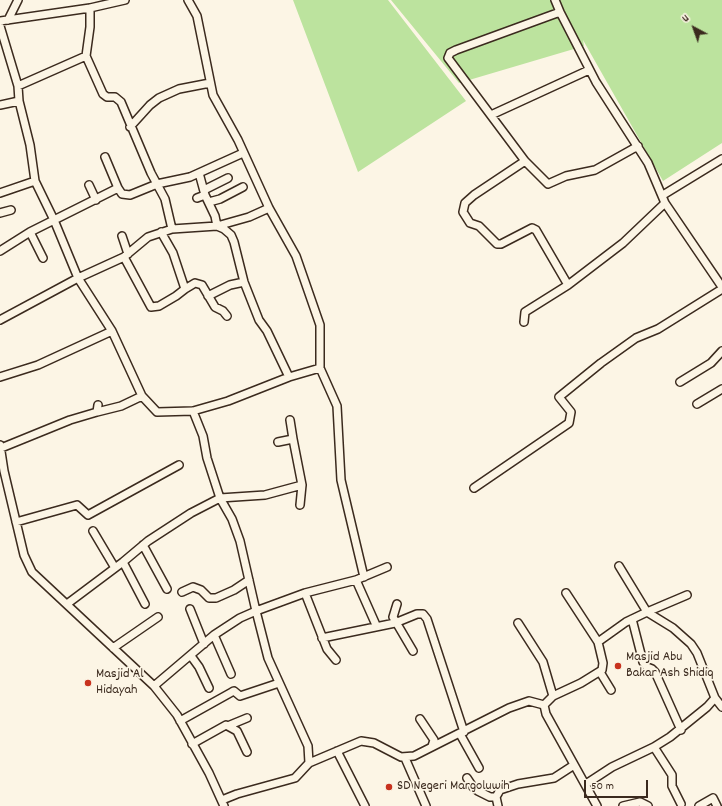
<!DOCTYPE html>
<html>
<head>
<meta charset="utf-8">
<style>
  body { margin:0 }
  #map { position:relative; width:722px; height:806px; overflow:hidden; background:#fcf5e5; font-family:Dekko,sans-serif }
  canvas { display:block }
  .north { position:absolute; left:674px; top:8px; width:40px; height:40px; -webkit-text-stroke:3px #fcf5e5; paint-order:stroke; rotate:319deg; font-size:11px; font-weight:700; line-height:16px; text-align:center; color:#3b2a1e }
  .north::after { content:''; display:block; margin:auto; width:14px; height:18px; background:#3b2a1e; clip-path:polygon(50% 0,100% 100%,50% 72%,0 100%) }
  .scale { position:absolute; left:584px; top:780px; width:64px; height:18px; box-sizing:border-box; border:2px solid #3b2a1e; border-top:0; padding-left:5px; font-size:12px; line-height:14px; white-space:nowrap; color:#3b2a1e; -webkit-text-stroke:3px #fcf5e5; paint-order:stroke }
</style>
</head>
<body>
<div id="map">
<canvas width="722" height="806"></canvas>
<div class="north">U</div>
<div class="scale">50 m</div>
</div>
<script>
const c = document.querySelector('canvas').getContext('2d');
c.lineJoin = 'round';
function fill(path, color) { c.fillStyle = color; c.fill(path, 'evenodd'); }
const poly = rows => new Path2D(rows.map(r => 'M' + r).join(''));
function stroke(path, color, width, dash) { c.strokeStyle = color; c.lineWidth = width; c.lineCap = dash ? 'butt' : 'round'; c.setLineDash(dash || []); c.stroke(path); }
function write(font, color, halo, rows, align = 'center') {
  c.font = font + ' Dekko,sans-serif'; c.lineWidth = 3.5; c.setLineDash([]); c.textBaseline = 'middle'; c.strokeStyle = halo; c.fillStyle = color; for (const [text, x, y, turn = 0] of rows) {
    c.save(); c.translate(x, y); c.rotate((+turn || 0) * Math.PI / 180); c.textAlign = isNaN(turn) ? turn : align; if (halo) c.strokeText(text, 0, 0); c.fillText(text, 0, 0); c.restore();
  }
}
const green = poly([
  [293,0,388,0,466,101,358,172],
  [391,0,722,0,722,143,663,181,583,40,584,46,459,83]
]);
const street = poly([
  [188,0,197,16,213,95,238,140,269,208,296,256,320,325,320,368],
  [555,0,560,12,596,82,648,163,665,203,722,287],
  [560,12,456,50,450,53,448,58,525,161,548,184,566,176,595,170,638,146],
  [8,20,18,0],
  [0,21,90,8],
  [0,26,18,86,19,101,30,145,35,181,54,220,78,278,0,320],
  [86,56,103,94,107,97,115,97,121,102,151,173,165,199,172,229],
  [18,86,86,56,90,27,90,8,125,0],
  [0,105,19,101],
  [491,115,589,70],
  [130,127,150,105,159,98,179,89,210,83],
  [105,157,118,188,122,194,130,195,157,184,190,177,243,153],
  [525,161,474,195,465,203,463,212,470,223,479,226,497,244,501,244,532,228,536,230,568,285,623,243,665,203],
  [199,173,205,195,215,216,217,226,224,229,231,235,234,242,244,282,259,320,267,331,289,377],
  [89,185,96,200],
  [204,190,228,178],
  [0,193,35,181],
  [663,195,722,159],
  [197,198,205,195],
  [209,202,220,199,243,187],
  [269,208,249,217,217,226,172,229,148,237,124,257,78,278,112,331,142,396,157,412,193,411,228,401,289,377,320,368,337,406,341,480,364,577],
  [0,213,11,210],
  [30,232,43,258],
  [122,236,128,254],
  [0,251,30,232,118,188],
  [124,257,151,307,159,306,176,296,185,289,173,253,161,232],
  [185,289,195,283,202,285,215,307,223,311,227,316],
  [208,296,230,285,244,282],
  [524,322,525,312,568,285],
  [0,377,38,365,112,331],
  [680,382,711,363,722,351],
  [697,404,722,389],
  [98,405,97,412,121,406,142,396],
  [290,420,293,439],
  [278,442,293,439,302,485,265,495,220,498,232,519,240,541,256,611,305,593,356,580,387,567],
  [0,445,4,471,24,555,32,572,154,686,177,715,209,773,224,806],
  [1,448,70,420,97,412],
  [474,488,569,423,571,412,559,397,601,363,636,338,658,329,722,289],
  [300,505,302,485],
  [16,522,77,505,88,515,179,465],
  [93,531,115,568],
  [143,545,167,589],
  [123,562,145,604],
  [356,580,376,625],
  [182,592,193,587,201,590,209,598,216,598,234,590,249,580],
  [305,593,327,649,336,660],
  [67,604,123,562,148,541,191,513,220,498,207,458,203,436,193,411],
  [397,604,393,617,413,651],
  [190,609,204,644],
  [647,612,673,628,691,644,697,653,715,698,722,707],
  [647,612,687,595],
  [632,619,643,662,647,667,652,669,655,672,681,730],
  [518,623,543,662,553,696],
  [214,635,231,674],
  [322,638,395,623,417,614,423,614,427,619,464,732],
  [598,642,626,622,647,612,619,566],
  [113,648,158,617],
  [191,656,199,667,209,688],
  [600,672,611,690],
  [154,686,214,635,240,618,256,611,268,658,308,746,309,763,295,778,237,794,222,800],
  [544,705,553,696,581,683,602,670,603,663,598,642,566,593],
  [420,719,434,740,432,746],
  [180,721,232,692,234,691,240,696,279,683],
  [230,725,247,718],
  [460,734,479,768],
  [192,744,226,725,237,731,247,752],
  [654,747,672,775,672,786,681,804],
  [337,751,365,806],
  [405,758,426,806],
  [309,763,361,741,374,743,401,757,414,756,509,708,529,701,544,705,546,714,597,806],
  [467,778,473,787,478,791,490,797,496,797],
  [586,784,612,767,654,747,670,737,707,707,715,698],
  [498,806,496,797,500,790,518,784,554,778,574,765],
  [623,806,640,802,648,806],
  [699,806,713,798,717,806]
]);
const markers = [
  [618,666,4,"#c8321e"],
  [88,683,4,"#c8321e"],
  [389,787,4,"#c8321e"]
];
const poiNames = [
  ["Masjid Abu",626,658],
  ["Bakar Ash Shidiq",626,674],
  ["Masjid Al",96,675],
  ["Hidayah",96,691],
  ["SD Negeri Margoluwih",397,787]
];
fill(green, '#bce39e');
stroke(street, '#3b2a1e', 10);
stroke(street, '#fcf5e5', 7);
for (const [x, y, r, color] of markers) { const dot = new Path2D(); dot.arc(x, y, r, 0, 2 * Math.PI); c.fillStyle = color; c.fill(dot); stroke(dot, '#fcf5e5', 1.5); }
write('14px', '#3b2a1e', '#fcf5e5', poiNames, 'left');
</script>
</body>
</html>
